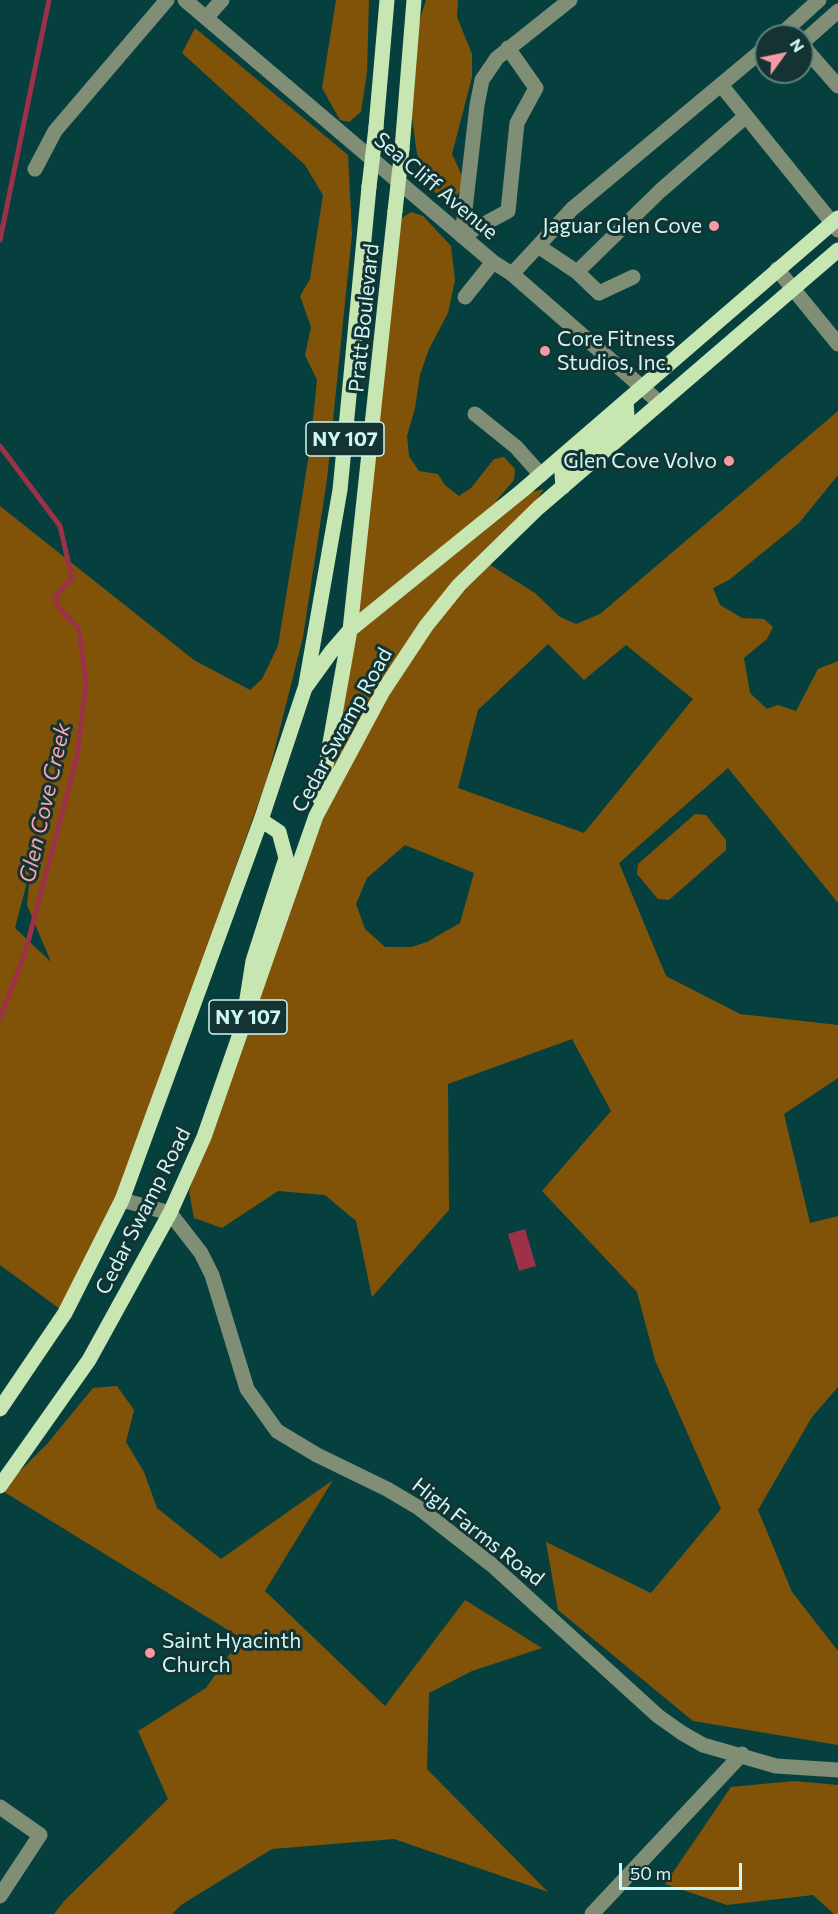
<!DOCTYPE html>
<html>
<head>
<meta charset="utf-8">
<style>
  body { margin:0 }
  #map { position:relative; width:838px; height:1914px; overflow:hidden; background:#06403e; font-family:Commissioner,sans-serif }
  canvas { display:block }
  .north { position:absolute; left:754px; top:24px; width:60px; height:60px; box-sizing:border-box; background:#143332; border:2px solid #5e8280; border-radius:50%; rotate:57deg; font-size:16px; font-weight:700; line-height:24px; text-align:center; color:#ccf8f6 }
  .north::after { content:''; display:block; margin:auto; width:21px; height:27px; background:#f49aa5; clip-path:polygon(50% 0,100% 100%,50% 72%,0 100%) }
  .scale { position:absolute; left:619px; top:1863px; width:123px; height:27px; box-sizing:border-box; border:3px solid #ccf8f6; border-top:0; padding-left:8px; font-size:18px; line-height:21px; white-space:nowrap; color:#ccf8f6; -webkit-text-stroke:4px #143332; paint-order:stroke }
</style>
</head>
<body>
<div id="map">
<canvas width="838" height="1914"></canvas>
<div class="north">N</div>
<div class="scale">50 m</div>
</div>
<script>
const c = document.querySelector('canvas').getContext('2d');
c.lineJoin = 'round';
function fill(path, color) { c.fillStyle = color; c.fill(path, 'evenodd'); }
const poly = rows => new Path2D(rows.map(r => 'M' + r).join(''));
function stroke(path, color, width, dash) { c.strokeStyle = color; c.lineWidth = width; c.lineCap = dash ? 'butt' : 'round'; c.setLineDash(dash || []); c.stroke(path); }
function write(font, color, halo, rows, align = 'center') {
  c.font = font + ' Commissioner,sans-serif'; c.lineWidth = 6; c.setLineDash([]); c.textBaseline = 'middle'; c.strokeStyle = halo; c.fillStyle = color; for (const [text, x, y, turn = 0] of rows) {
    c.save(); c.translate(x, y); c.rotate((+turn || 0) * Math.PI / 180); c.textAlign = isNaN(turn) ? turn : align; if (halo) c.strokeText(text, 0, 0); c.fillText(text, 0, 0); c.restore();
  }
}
const green = poly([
  [336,0,369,0,367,72,361,112,349,122,340,120,322,88],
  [426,0,458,0,457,17,472,54,472,77,452,154,463,178,462,187,458,194,447,198,438,195,429,186,423,172,417,154,411,110,417,29],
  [195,28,348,155,352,234,327,479,303,637,268,776,106,1230,64,1312,0,1265,0,506,194,660,250,690,262,679,278,646,310,448,317,380,305,355,311,327,300,296,310,279,323,195,305,165,182,53],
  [31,867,27,905,51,962,15,928],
  [411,212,423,216,451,246,455,280,448,313,429,349,420,375,415,408,407,436,409,456,419,471,438,474,445,485,459,496,471,488,494,459,504,457,515,469,514,480,496,501,544,489,517,527,484,561,535,593,560,617,576,624,600,614,838,411,838,475,799,523,729,580,713,588,720,605,742,618,764,619,773,627,767,639,744,658,750,693,767,709,778,705,796,711,818,669,838,661,838,903,728,768,619,863,666,976,740,1014,838,1025,838,1078,784,1114,810,1223,838,1216,838,1387,812,1417,758,1510,792,1592,838,1651,838,1745,693,1721,558,1610,546,1542,651,1593,721,1509,655,1360,637,1292,542,1191,611,1111,572,1039,448,1084,449,1210,372,1297,356,1221,325,1195,278,1191,222,1228,194,1218,189,1191,317,818,398,233,402,218],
  [548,644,584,680,626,645,693,699,584,833,458,788,478,710],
  [405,845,474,873,460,923,427,942,411,947,385,947,365,929,356,904,367,878],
  [695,814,706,815,726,840,726,850,669,900,658,899,637,874,638,864],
  [117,1386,134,1410,126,1442,144,1472,157,1508,221,1559,333,1480,265,1591,385,1706,465,1600,542,1648,472,1671,429,1693,427,1769,548,1892,394,1839,272,1849,181,1905,172,1914,54,1914,64,1901,168,1799,138,1731,206,1688,241,1638,1,1490,47,1444,93,1388],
  [794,1781,838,1785,838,1914,834,1914,813,1895,727,1905,665,1884,731,1787]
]);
const water = poly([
  [525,1229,536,1266,519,1271,508,1234]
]);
const stream = poly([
  [0,240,49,0],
  [0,446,60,526,72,578,55,597,59,608,79,629,86,683,77,757,25,953,0,1018]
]);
const minor = poly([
  [185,0,493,262,512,274,660,403],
  [206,18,222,0],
  [787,29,819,0],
  [802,43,838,11],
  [802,45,838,86],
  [721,85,838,230],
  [35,169,55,131,167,0],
  [462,236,477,105,482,80,497,58,570,0],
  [462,236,508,211,517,123,536,88,508,48],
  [538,246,572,209,766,47],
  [777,269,838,344],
  [577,272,599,293,633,277],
  [512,274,538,246,577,272,660,191,746,116],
  [465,297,493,262],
  [475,414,516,447,541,475],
  [122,1200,170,1213,201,1253,212,1275,247,1389,277,1431,317,1455,387,1489,419,1508,492,1565,658,1716,682,1733,703,1745,776,1766,838,1770],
  [0,1807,40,1835,0,1896],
  [592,1914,742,1754]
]);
const major = poly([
  [376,127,387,0],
  [402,149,414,0],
  [563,487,562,474,567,467,627,416,626,402],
  [306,684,340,490,369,187],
  [320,799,350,630,395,211],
  [246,1005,253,961,286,858,279,832,261,820],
  [0,1409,65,1313,122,1200,261,820,305,688,331,652,350,630,523,490,838,218],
  [0,1486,89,1360,170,1213,204,1137,316,816,383,691,426,626,459,585,538,508,838,250]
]);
const majorBridge = poly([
  [369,187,376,127],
  [395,211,402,149]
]);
const markers = [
  [714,226,6,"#f49aa5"],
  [545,351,6,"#f49aa5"],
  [729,461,6,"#f49aa5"],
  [150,1653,6,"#f49aa5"]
];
const shields = [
  [345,439,78],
  [248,1017,78]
];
const shieldNames = [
  ["NY 107",345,439],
  ["NY 107",248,1017]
];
const streetNames = [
  ["Sea Cliff Avenue",436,186,40],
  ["Pratt Boulevard",364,318,-84],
  ["Cedar Swamp Road",342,730,-61],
  ["Cedar Swamp Road",143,1211,-63],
  ["High Farms Road",478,1532,38]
];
const poiNames = [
  ["Jaguar Glen Cove",702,226],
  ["Core Fitness",557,339,"left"],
  ["Studios, Inc.",557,363,"left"],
  ["Glen Cove Volvo",717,461],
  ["Saint Hyacinth",162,1641,"left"],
  ["Church",162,1665,"left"]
];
const waterNames = [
  ["Glen Cove Creek",45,803,-77]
];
fill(green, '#805308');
fill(water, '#9d3148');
stroke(stream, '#9d3148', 5);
stroke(minor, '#808e75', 15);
stroke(major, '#c8e6b1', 15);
stroke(majorBridge, '#c8e6b1', 15);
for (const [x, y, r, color] of markers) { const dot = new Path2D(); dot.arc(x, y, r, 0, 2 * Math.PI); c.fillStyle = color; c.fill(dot); stroke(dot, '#143332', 2); }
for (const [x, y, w] of shields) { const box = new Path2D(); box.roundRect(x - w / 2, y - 17, w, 34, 4.5); c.fillStyle = '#143332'; c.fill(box); stroke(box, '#ccf8f6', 1.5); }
write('bold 20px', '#ccf8f6', null, shieldNames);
write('21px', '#ccf8f6', '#143332', streetNames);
write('21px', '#ccf8f6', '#143332', poiNames, 'right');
write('italic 22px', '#fba4ae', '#143332', waterNames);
</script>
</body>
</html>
